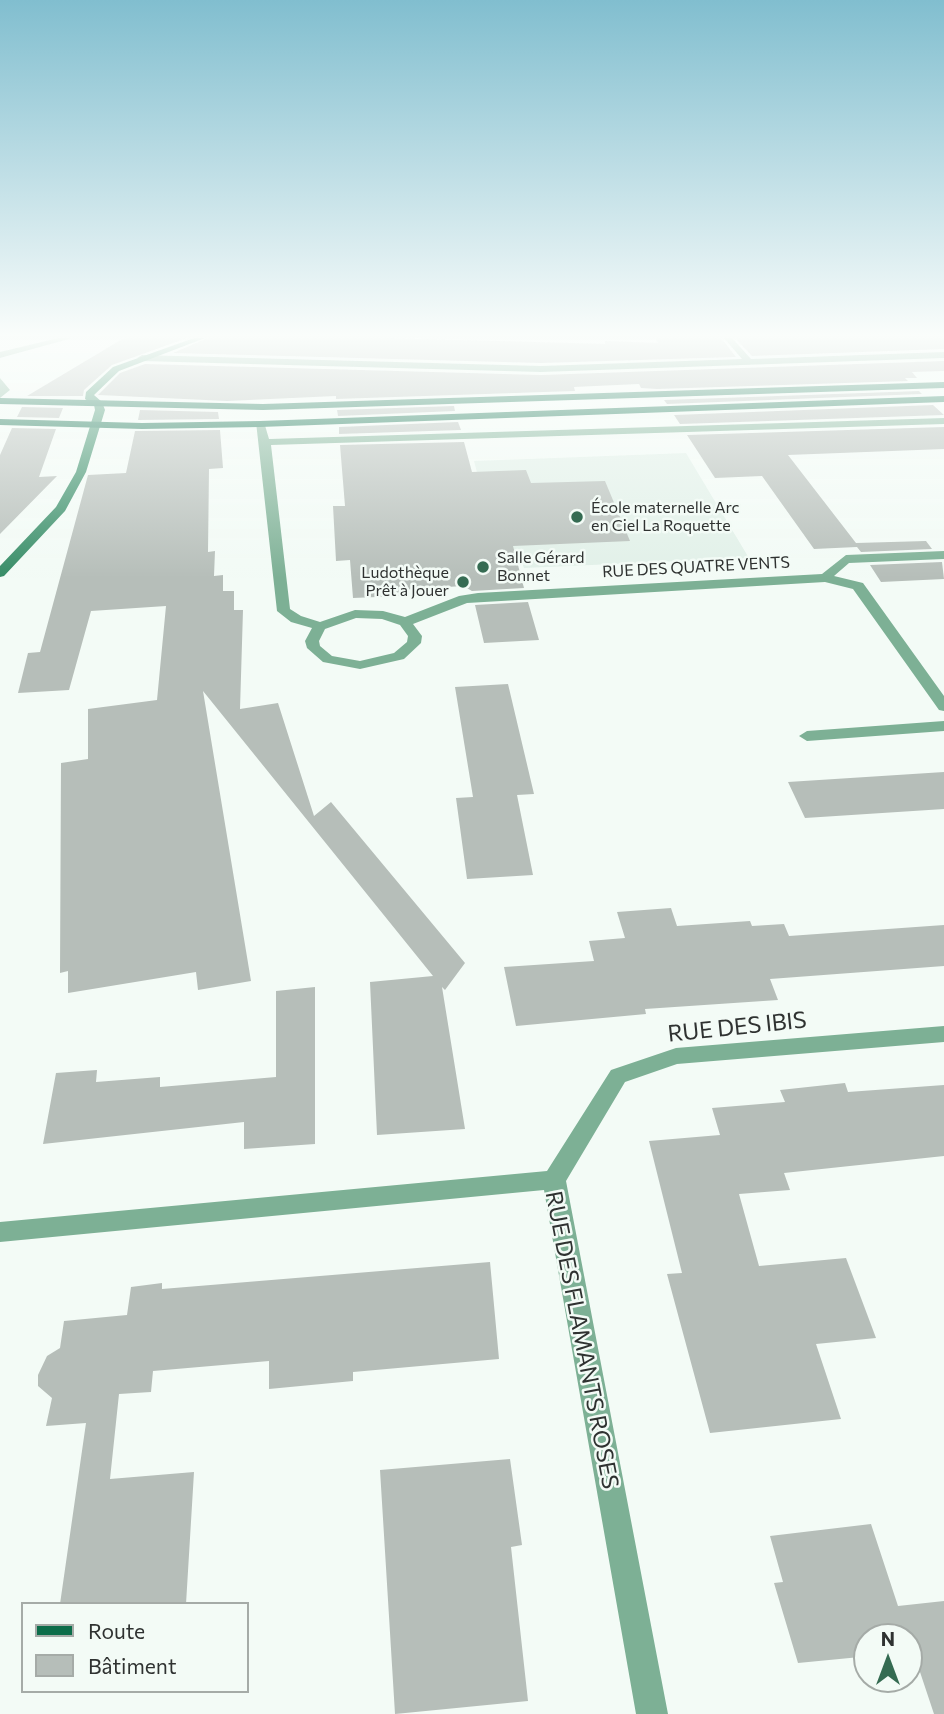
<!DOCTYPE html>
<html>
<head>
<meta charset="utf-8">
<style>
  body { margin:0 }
  #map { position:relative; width:944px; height:1714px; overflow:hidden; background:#f3fbf6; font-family:Commissioner,sans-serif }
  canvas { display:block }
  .legend { position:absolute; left:21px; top:1602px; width:228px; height:91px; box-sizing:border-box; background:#f3fbf6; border:2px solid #a5aba7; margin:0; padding:9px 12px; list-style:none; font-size:21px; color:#2f3231 }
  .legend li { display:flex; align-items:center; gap:14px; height:35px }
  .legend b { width:35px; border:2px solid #a5aba7 }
  .north { position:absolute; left:853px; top:1623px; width:70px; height:70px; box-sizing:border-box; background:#f3fbf6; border:2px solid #a5aba7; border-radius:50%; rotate:0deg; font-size:19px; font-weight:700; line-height:28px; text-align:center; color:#2f3231 }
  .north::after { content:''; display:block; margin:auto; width:24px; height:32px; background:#356b52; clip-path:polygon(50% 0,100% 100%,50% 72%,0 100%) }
</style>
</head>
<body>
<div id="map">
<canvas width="944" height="1714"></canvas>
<ul class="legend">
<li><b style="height:9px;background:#0c6d4a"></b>Route</li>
<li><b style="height:19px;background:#b6beb9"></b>Bâtiment</li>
</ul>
<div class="north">N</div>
</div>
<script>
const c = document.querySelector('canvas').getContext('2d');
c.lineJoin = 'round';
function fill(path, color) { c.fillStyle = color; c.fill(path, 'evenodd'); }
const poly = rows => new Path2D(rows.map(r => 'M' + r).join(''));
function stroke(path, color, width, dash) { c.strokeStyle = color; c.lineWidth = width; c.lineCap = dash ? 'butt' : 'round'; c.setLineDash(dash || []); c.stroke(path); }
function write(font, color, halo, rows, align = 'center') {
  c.font = font + ' Commissioner,sans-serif'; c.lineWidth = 5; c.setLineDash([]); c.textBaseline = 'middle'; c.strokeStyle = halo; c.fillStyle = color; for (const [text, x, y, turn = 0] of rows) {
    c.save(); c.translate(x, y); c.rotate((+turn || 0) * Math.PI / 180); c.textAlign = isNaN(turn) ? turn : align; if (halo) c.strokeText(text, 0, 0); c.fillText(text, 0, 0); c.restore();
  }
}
const built = poly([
  [686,453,749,558,524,568,517,551,436,555,479,480,474,461]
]);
const building = poly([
  [124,338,187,338,112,365,84,390,83,396,27,396],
  [208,338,389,338,605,344,605,341,658,343,655,338,721,338,736,357,541,363,173,353],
  [735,338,944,338,944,349,752,356],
  [944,361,944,371,912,372,917,378,905,378,908,381,657,389,641,388,639,384,574,387,575,391,336,399,336,396,227,401,98,395,120,373,145,364,541,375],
  [919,391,922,394,667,404,664,400],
  [933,405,944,415,680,424,674,415],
  [454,406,455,411,338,416,337,410],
  [22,407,63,408,59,418,17,417],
  [140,410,218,412,219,419,138,420],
  [458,422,461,430,339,434,339,427],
  [944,427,944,449,788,455,856,543,926,541,932,549,861,552,857,547,814,549,762,476,715,478,687,435],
  [12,428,56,429,39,477,57,476,0,534,0,455],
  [220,430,223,468,209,469,208,552,215,551,214,576,223,575,223,591,234,591,234,610,243,610,240,709,278,703,314,816,331,802,465,963,445,990,442,987,465,1129,377,1135,370,982,433,976,203,691,251,981,198,990,196,972,68,993,68,971,60,973,61,763,88,759,88,709,157,700,166,606,91,611,69,690,18,693,28,653,40,652,88,475,126,473,135,431],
  [464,442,472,472,526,470,531,483,605,481,630,541,513,546,524,588,472,591,463,586,400,590,401,596,353,598,350,560,336,561,333,506,345,506,340,445],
  [942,562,944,579,881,582,870,565],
  [528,602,539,640,484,643,475,605],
  [508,684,534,794,517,795,533,875,467,879,456,798,473,797,455,687],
  [944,772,944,809,805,818,788,782],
  [671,908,677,926,750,921,752,926,784,924,789,936,944,925,944,966,770,979,778,1000,645,1009,646,1014,516,1026,504,967,594,961,589,941,625,938,617,912],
  [315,987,315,1144,244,1149,244,1122,43,1144,56,1073,97,1070,96,1082,160,1077,160,1087,276,1077,276,991],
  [845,1083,848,1092,944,1085,944,1156,784,1173,790,1190,739,1194,759,1266,846,1258,876,1338,816,1344,841,1419,710,1433,667,1274,682,1273,649,1141,720,1135,712,1108,785,1102,780,1090],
  [490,1262,499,1359,353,1372,353,1381,269,1389,269,1361,153,1371,151,1392,119,1394,110,1479,194,1472,186,1604,60,1604,86,1423,46,1426,52,1398,38,1386,38,1375,47,1356,60,1348,64,1321,127,1315,131,1287,162,1283,162,1289],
  [510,1459,522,1545,511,1547,528,1701,395,1714,380,1470],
  [871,1524,898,1606,944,1601,944,1714,934,1714,917,1663,909,1663,909,1637,867,1637,867,1668,864,1668,860,1657,798,1663,774,1583,783,1582,770,1536]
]);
const street = poly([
  [59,338,72,338,0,358,0,352,59,338],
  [724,338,732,338,751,359,944,352,944,358,541,372,142,361,137,358,142,355,541,366,742,359,724,338],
  [0,378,10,390,0,398,0,378],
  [944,418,944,424,271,445,290,609,301,616,320,622,355,610,383,611,405,617,459,596,478,593,822,574,846,555,944,551,944,559,849,563,834,576,863,583,944,696,944,711,939,710,853,589,825,582,467,603,413,624,422,636,421,643,404,659,360,669,323,662,307,648,305,641,312,628,291,622,277,611,256,422,264,422,269,439,944,418],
  [356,618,382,619,400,625,408,636,407,642,394,653,360,661,332,656,320,646,319,641,325,629,356,618],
  [944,721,944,731,807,741,799,736,807,731,944,721],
  [944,1026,944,1042,677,1064,625,1082,566,1181,668,1714,636,1714,544,1190,0,1242,0,1222,547,1171,611,1070,676,1048,944,1026]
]);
const secondary = poly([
  [194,338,205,338,119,371,94,395,102,402,105,410,86,472,65,511,4,576,0,577,0,566,56,507,76,472,95,410,94,405,85,399,86,392,113,367,194,338]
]);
const primary = poly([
  [944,382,944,388,263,410,0,404,0,398,263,404,944,382],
  [944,396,944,402,260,427,142,429,0,425,0,419,142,423,260,421,944,396]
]);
const markers = [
  [577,517,7,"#356b52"],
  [483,567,7,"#356b52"],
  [463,582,7,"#356b52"]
];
const farPoinames = [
  ["École maternelle Arc",591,508],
  ["en Ciel La Roquette",591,526],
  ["Salle Gérard",497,558],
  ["Bonnet",497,576],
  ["Ludothèque",449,573,"right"],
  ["Prêt à Jouer",449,591,"right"]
];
const farStreetnames = [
  ["RUE DES QUATRE VENTS",696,567,-3]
];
const nearStreetnames = [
  ["RUE DES IBIS",737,1027,-6],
  ["RUE DES FLAMANTS ROSES",582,1340,79]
];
fill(built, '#e1f0e8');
fill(building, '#b6beb9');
fill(street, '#7db095');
fill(secondary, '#368c66');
fill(primary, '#0c6d4a');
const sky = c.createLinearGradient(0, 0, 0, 578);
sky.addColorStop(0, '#81becf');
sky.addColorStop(0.58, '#fafdfb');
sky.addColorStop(1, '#fafdfb00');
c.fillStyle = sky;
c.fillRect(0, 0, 944, 578);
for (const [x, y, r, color] of markers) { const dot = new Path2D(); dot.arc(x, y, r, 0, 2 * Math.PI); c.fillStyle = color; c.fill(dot); stroke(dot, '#f3fbf6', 2.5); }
write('16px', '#2f3231', '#f3fbf6', farPoinames, 'left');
write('16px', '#2f3231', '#f3fbf6', farStreetnames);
write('23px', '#2f3231', '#f3fbf6', nearStreetnames);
</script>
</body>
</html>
